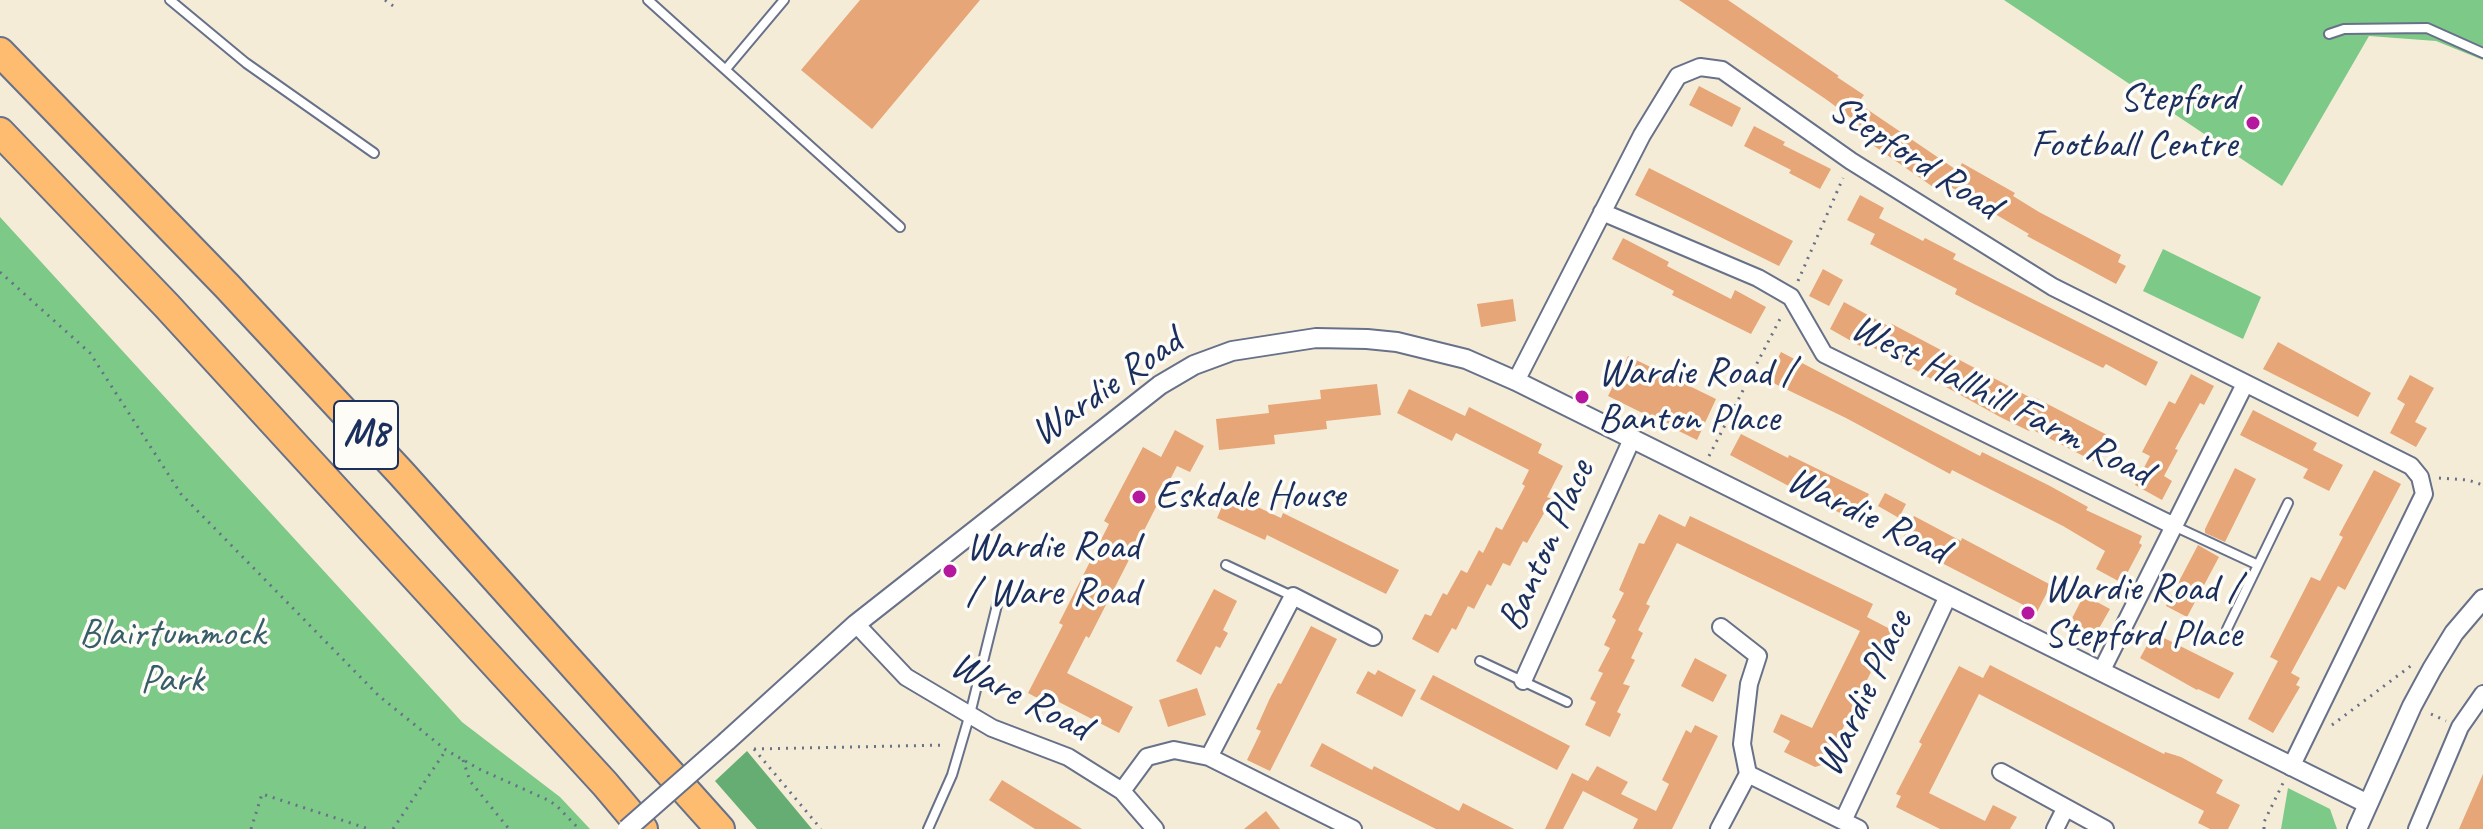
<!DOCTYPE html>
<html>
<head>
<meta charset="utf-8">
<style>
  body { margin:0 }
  canvas { display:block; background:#f5ecd8 }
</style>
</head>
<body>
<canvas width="2483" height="829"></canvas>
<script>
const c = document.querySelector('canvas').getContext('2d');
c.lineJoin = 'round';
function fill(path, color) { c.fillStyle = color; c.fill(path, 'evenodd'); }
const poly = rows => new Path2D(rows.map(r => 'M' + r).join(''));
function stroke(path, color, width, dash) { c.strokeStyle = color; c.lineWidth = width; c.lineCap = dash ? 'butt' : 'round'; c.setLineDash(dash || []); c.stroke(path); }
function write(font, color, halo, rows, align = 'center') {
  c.font = font + ' Caveat,sans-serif'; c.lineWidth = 7; c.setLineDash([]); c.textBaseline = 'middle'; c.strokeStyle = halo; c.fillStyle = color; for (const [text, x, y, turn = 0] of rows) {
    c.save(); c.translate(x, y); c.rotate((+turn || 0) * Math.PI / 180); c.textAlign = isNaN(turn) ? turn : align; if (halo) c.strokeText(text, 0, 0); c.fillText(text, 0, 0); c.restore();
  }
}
const green = poly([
  [2004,0,2483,0,2483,60,2436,41,2369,36,2282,186],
  [0,217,462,722,560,797,590,829,0,829],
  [2163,249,2261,297,2243,339,2143,291],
  [2288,788,2330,809,2337,829,2281,829]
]);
const forest = poly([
  [747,751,812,829,757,829,715,781]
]);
const building = poly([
  [860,0,980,0,872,129,801,70],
  [1679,0,1728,0,1839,76,1837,77,1864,95,1858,103,1958,171,1962,163,2015,193,2013,196,2039,212,2121,255,2118,262,2126,266,2116,284,2027,236,2029,234,1978,204,1979,202,1941,182,1936,189,1854,132,1859,124,1827,100],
  [1699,86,1741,108,1732,127,1689,105],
  [1754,126,1785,142,1783,145,1831,169,1820,189,1789,173,1791,170,1744,146],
  [1649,168,1793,241,1779,266,1635,195],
  [1860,195,1884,208,1879,218,1923,241,1925,238,1956,254,1953,259,2158,362,2146,386,2106,364,2103,368,1974,304,1955,294,1957,289,1870,244,1875,234,1847,220],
  [1623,238,1669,262,1667,266,1731,299,1735,290,1766,307,1751,334,1672,295,1674,291,1612,259],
  [1823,269,1843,280,1829,306,1809,296],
  [1513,299,1516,321,1481,327,1477,304],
  [1844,302,1890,327,1892,324,2033,399,2034,397,2113,438,2099,464,2031,429,2029,431,2002,418,1890,356,1862,342,1860,346,1830,329],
  [2278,342,2371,393,2358,417,2263,369],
  [1781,352,1980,456,1982,452,2050,486,2088,507,2086,510,2142,536,2139,543,2142,545,2122,583,2096,569,2105,551,2063,526,1952,470,1950,474,1846,418,1767,380],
  [1628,356,1716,399,1697,440,1608,396],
  [2191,374,2214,386,2204,405,2200,403,2175,449,2178,450,2164,476,2172,481,2162,500,2135,485,2150,456,2142,452,2169,401,2175,404],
  [2410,375,2434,388,2415,422,2427,428,2416,447,2390,433,2405,404,2397,399],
  [1377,384,1381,415,1326,421,1327,429,1274,435,1275,444,1219,450,1216,419,1269,413,1268,405,1321,399,1320,390],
  [1409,389,1465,416,1469,407,1542,444,1538,453,1563,466,1547,497,1552,499,1527,543,1523,541,1510,566,1503,563,1491,586,1487,584,1474,609,1468,606,1456,630,1452,628,1438,653,1412,639,1425,614,1431,616,1443,593,1447,595,1461,570,1467,573,1479,550,1483,553,1496,527,1502,530,1525,486,1522,484,1529,470,1456,433,1452,441,1397,413],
  [2253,410,2317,443,2313,450,2343,465,2329,491,2303,478,2308,469,2240,435],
  [1175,430,1204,446,1190,472,1177,466,1089,638,1086,636,1067,673,1133,707,1119,733,1055,700,1052,706,1028,693,1063,625,1059,623,1109,524,1104,521,1143,447,1161,457],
  [1741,434,1788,458,1789,455,1869,494,1855,521,1730,455],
  [2235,468,2256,479,2225,542,2205,533,2205,529],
  [2374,470,2401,484,2345,590,2338,586,2291,673,2300,678,2296,685,2300,687,2273,733,2248,719,2278,661,2270,657,2311,577,2320,581,2343,537,2339,535],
  [1228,493,1281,518,1283,513,1399,570,1386,594,1267,535,1265,540,1217,518],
  [1885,493,1906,504,1899,518,1878,506],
  [1659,514,1685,527,1690,516,1873,604,1867,617,1892,630,1825,764,1815,767,1784,752,1790,741,1773,732,1781,714,1812,728,1860,631,1677,543,1646,604,1650,606,1638,630,1643,633,1631,658,1635,660,1623,684,1630,686,1617,712,1621,714,1610,737,1585,725,1596,702,1590,699,1603,673,1598,671,1610,648,1604,645,1616,620,1612,617,1624,593,1619,590,1639,543,1644,544],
  [1914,516,1961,541,1962,538,2051,585,2037,612,1901,542],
  [2198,545,2219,557,2187,617,2166,606],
  [1214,589,1237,601,1223,630,1228,633,1220,648,1216,646,1201,675,1176,661],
  [2084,595,2110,609,2093,639,2068,626],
  [1311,626,1337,639,1270,771,1247,760,1261,731,1256,729,1270,698,1278,683,1281,684],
  [2154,633,2234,673,2219,699,2198,689,2197,690,2140,658],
  [1695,658,1727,675,1713,702,1681,686],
  [1990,665,2142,743,2164,754,2165,752,2181,757,2223,780,2216,793,2240,805,2228,829,2210,829,2198,823,2204,811,1979,694,1929,793,1985,821,1993,805,2017,817,2010,829,1940,829,1896,807,1901,796,1896,794,1922,744,1919,742,1959,666,1983,678],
  [1378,670,1416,690,1402,717,1356,693,1368,671,1375,675],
  [1433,675,1570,746,1557,770,1420,699],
  [1197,688,1206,715,1168,727,1159,700],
  [1695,725,1718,736,1672,829,1633,829,1638,819,1583,791,1563,829,1545,829,1572,773,1588,781,1597,766,1628,782,1621,794,1656,811,1669,784,1662,780,1686,730,1691,733],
  [1322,743,1372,770,1374,766,1459,811,1463,803,1514,829,1436,829,1310,766],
  [2483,774,2483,829,2459,829],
  [1002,780,1051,810,1082,829,1035,829,989,800],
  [1266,811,1280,829,1244,829]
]);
const path = poly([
  [385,0,396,8],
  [0,272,90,353,181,494,379,696,446,750,479,769,548,800,557,806,579,829],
  [1798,281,1843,178],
  [1709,456,1781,317],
  [2439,478,2468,480,2483,485],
  [2431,714,2446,721],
  [2332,725,2412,665],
  [754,749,946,745],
  [754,749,821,829],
  [463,760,470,781,509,829],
  [251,829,262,794,369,829],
  [393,829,446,750],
  [2264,829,2264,822,2284,781]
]);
const service = poly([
  [170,0,246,63,374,153],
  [648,0,900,227],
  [2329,34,2344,29,2427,28,2483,53],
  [726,69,784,0],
  [2174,526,2258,565],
  [1226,565,1292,596],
  [2227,629,2288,503],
  [1480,661,1567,702],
  [928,829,952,775,970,714,999,597]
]);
const minor = poly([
  [1602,212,1758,278,1791,297,1824,354,2174,526],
  [1516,381,1642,135,1678,76,1700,67,1722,70,1851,161,2053,287,2411,466,2420,477,2424,494,2291,767],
  [856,624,906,677,992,728,1068,757,1122,791,1155,829],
  [1721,627,1758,656,1749,684,1742,744,1748,774,1859,829],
  [2101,672,2245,384],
  [1523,681,1632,439],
  [1209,757,1293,596,1373,637],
  [2001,772,2105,829],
  [1122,791,1147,757,1174,750,1209,757,1353,829],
  [1843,821,1948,596],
  [1719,829,1748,774],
  [2055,829,2065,809],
  [2417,829,2460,727,2483,694]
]);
const tertiary = poly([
  [727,741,856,624,1160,385,1194,365,1232,351,1316,338,1367,339,1397,342,1466,359,1516,381,2368,804],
  [2357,829,2412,706,2432,669,2454,633,2483,599]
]);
const motorway = poly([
  [0,52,227,286,401,473,720,829],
  [0,132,167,306,605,784,643,829]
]);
const tertiaryBridge = poly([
  [627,829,727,741]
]);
const markers = [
  [2253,123,8,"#b5179e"],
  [1582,397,8,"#b5179e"],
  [1139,497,8,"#b5179e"],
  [950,571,8,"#b5179e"],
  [2028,613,8,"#b5179e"]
];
const shields = [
  [366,435,64]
];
const shieldNames = [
  ["M8",366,435]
];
const poiNames = [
  ["Stepford",2237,100,"right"],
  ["Football Centre",2237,146,"right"],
  ["Wardie Road /",1598,374],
  ["Banton Place",1598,420],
  ["Eskdale House",1155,497],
  ["Wardie Road",966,548],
  ["/ Ware Road",966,594],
  ["Wardie Road /",2044,590],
  ["Stepford Place",2044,636]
];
const streetNames = [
  ["Stepford Road",1914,158,33],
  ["Wardie Road",1107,388,-35],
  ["West Hallhill Farm Road",2001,401,27],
  ["Wardie Road",1867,516,26],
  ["Banton Place",1547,546,-66],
  ["Wardie Place",1865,694,-65],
  ["Ware Road",1020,697,27]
];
const parkNames = [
  ["Blairtummock",172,635],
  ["Park",172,681]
];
fill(green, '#7dc987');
fill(forest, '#66ad74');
fill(building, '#e6a677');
stroke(service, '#677189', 12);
stroke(minor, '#677189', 20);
stroke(tertiary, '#677189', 22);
stroke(motorway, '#677189', 32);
stroke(path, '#677189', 3, [2, 6]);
stroke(service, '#fff', 8);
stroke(minor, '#fff', 16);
stroke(tertiary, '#fff', 18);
stroke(motorway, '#febc70', 28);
stroke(tertiaryBridge, '#677189', 22, []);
stroke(tertiaryBridge, '#fff', 18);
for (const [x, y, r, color] of markers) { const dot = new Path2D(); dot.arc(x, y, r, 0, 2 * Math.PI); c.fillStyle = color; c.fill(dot); stroke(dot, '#fdfcf7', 3); }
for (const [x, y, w] of shields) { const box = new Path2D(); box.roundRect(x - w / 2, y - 34, w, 68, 6); c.fillStyle = '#fdfcf7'; c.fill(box); stroke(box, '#1b2f5e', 2); }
write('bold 38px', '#1b2f5e', null, shieldNames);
write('40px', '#1b2f5e', '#fdfcf7', poiNames, 'left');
write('40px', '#1b2f5e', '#fdfcf7', streetNames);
write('40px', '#385d6a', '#fdfcf7', parkNames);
</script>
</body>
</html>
